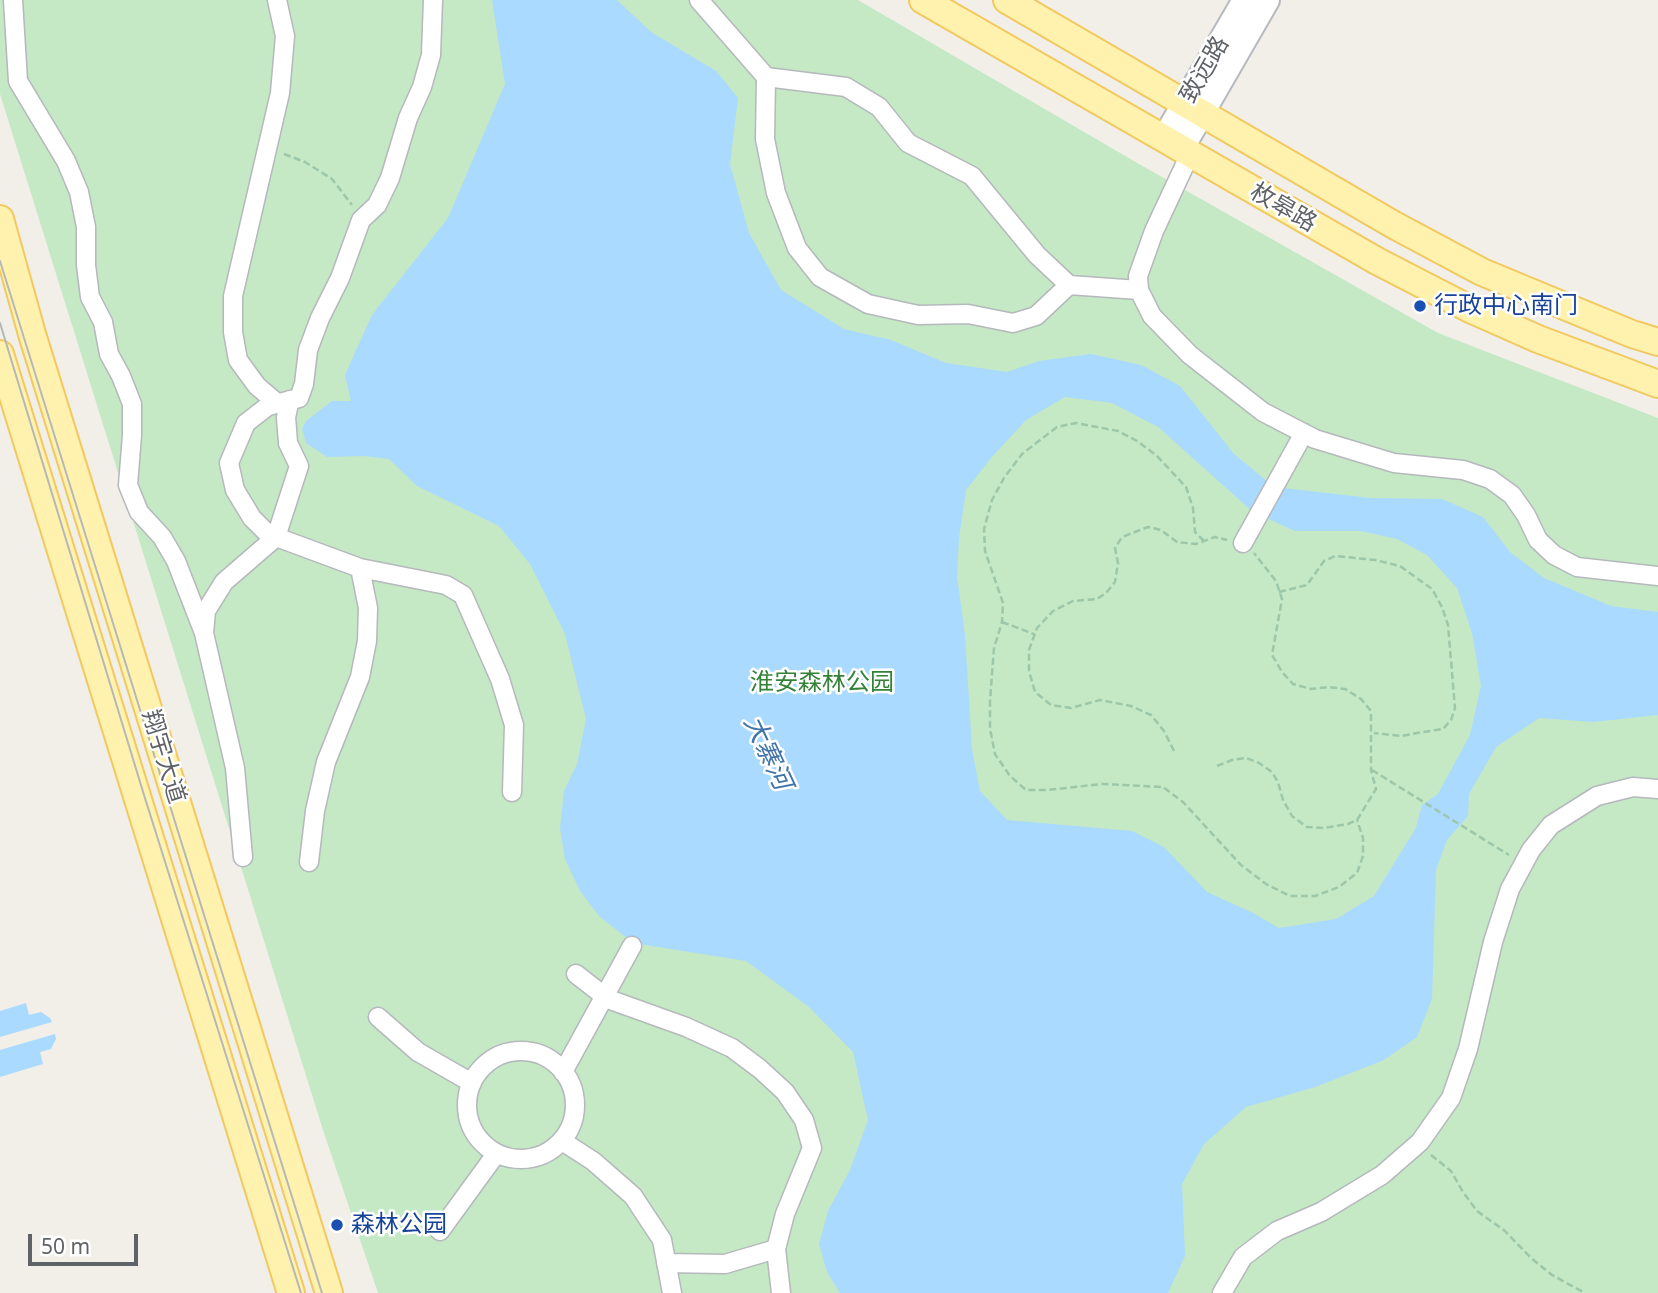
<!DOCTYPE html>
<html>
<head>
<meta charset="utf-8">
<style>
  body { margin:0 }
  #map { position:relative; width:1658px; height:1293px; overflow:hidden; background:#f1efe8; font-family:"Noto Sans",sans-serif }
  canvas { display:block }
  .scale { position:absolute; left:28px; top:1234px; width:110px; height:32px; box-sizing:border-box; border:4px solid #5f6368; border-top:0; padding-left:9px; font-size:21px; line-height:24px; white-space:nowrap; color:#5f6368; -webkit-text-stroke:5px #fff; paint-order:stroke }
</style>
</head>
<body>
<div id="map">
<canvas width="1658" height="1293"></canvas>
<div class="scale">50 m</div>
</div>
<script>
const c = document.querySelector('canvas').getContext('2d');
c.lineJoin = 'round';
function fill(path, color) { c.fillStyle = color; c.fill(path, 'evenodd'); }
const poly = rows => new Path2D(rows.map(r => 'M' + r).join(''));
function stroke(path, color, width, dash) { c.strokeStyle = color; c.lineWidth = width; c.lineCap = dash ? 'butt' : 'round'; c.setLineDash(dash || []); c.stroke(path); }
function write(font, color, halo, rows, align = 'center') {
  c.font = font + ' "Noto Sans","Noto Sans SC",sans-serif'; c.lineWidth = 5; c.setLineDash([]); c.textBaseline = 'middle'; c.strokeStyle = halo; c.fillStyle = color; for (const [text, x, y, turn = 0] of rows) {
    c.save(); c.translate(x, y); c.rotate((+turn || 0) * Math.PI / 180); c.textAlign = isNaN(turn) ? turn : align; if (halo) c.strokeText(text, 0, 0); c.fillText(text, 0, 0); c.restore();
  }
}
const green = poly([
  [0,0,858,0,1139,164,1438,333,1658,418,1658,1293,378,1293,323,1130,0,94]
]);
const water = poly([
  [492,0,617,0,651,32,716,71,738,98,730,164,749,233,781,290,844,329,891,340,946,363,1007,372,1039,361,1091,354,1141,365,1180,386,1234,454,1274,487,1370,498,1442,499,1483,517,1510,552,1544,578,1611,606,1658,612,1658,715,1593,722,1539,718,1496,747,1469,794,1468,816,1447,840,1436,870,1432,999,1417,1037,1384,1060,1315,1087,1246,1107,1204,1144,1182,1184,1185,1256,1168,1293,840,1293,827,1272,819,1244,828,1211,850,1170,868,1120,853,1052,809,1007,746,961,633,943,599,916,580,891,565,859,560,828,564,791,577,764,586,719,565,634,530,564,499,526,417,486,389,459,364,456,327,457,306,443,302,429,306,421,332,401,351,401,345,375,372,315,448,218,505,84],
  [1065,397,1112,403,1158,427,1253,512,1295,531,1361,531,1397,539,1427,555,1457,588,1472,633,1481,686,1470,735,1438,794,1422,805,1416,828,1374,896,1336,919,1279,928,1253,913,1207,892,1164,847,1132,831,1007,820,980,791,972,749,965,635,957,577,959,538,966,490,991,458,1026,420],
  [26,1003,29,1015,41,1012,50,1018,52,1022,0,1037,0,1011],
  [55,1034,56,1039,51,1049,40,1052,43,1064,0,1077,0,1050]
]);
const path = poly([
  [284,154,305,162,332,179,352,205],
  [1204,541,1195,532,1193,508,1186,487,1156,455,1137,441,1118,431,1076,423,1057,427,1022,454,1004,478,992,500,984,529,985,551,1003,603,1002,622,994,648,990,701,990,729,995,754,1010,776,1026,790,1048,790,1102,784,1163,787,1183,802,1241,865,1266,884,1290,896,1315,896,1339,887,1357,873,1363,856,1363,838,1357,820],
  [1279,592,1307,585,1324,561,1335,556,1375,560,1400,566,1432,589,1442,607,1448,625,1455,708,1451,720,1443,729,1423,732,1401,736,1374,733],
  [1002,622,1034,634],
  [1174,751,1164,731,1151,715,1131,706,1100,700,1071,708,1051,705,1035,692,1029,671,1029,650,1037,628,1053,611,1073,601,1097,599,1106,593,1115,582,1118,563,1115,548,1122,537,1148,527,1161,530,1177,542,1196,544,1215,537,1227,540],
  [1217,766,1232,760,1246,758,1259,763,1272,772,1278,782,1283,800,1292,816,1307,827,1324,828,1348,824,1357,820,1376,789,1371,770,1371,711,1361,699,1345,689,1328,687,1311,689,1293,684,1282,672,1272,655,1282,599,1276,581,1254,553],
  [1372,770,1509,855],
  [1431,1155,1451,1171,1463,1192,1477,1211,1505,1231,1531,1258,1552,1275,1585,1293]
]);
const street = poly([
  [13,0,18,81,66,161,79,192,86,227,86,265,90,297,103,322,109,354,121,376,132,404,132,435,128,485,139,512,162,537,176,561,204,633],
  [277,0,285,36,280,93,233,296,233,332,238,360,257,386,277,403],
  [699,0,766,77,846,87,879,107,908,143,972,176,1037,255,1069,285,1139,290],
  [766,77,765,139,776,193,797,248,820,277,868,304,918,315,968,314,1013,323,1036,316,1069,285],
  [1190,154,1154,231,1138,276,1139,290,1152,316,1190,355,1263,412,1315,439,1394,463,1463,470,1490,479,1512,495,1526,515,1538,540,1554,555,1577,567,1658,576],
  [1243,543,1304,433],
  [360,568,446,585,463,595,500,679,514,725,512,792],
  [243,857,235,768,204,633,206,611,224,582,276,537,299,466,288,443,286,417,290,400],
  [309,862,315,811,326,762,360,677,367,641,368,608,360,568,268,534,252,518,235,490,229,463,246,423,268,406,299,398,304,384,308,350,320,318,340,278,361,220,377,205,390,178,408,118,422,87,431,55,433,0],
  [576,974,608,999,686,1027,732,1048,760,1069,785,1092,804,1120,812,1148,785,1214,776,1249,781,1293],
  [378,1017,418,1052,472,1083],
  '467 1105a54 54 0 1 1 108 0a54 54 0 1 1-108 0Z',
  [563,1072,632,946],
  [562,1141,593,1161,633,1196,662,1240,672,1293],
  [440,1231,496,1154],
  [666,1263,725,1264,776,1249],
  [1222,1293,1243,1257,1277,1231,1321,1212,1382,1175,1420,1142,1451,1098,1468,1049,1493,942,1510,889,1531,850,1551,825,1597,796,1633,787,1658,789]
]);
const secondary = poly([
  [1164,139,1245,0],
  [1181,149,1267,0]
]);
const primary = poly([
  [923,0,1377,261,1468,308,1538,339,1658,384],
  [1007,0,1394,225,1482,272,1632,334,1658,342],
  [0,219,32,334,329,1293],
  [0,354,291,1293]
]);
const tram = poly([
  [0,261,322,1293],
  [0,323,144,795,301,1293]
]);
const markers = [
  [1420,306,7,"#1a4fb4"],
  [337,1225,7,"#1a4fb4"]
];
const streetNames = [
  ["致远路",1205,70,-60],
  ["枚皋路",1283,208,30],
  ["翔宇大道",163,757,73]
];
const transitNames = [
  ["行政中心南门",1434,306],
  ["森林公园",351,1225]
];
const parkNames = [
  ["淮安森林公园",822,683]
];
const waterNames = [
  ["大寨河",767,753,65]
];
fill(green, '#c5e8c5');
fill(water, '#aadaff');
stroke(street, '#b5b8bc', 21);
stroke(secondary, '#b6babf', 28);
stroke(primary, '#f2c960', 30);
stroke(path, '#9cc7a9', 2.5, [7, 3.5]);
stroke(street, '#fff', 18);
stroke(secondary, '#fff', 24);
stroke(primary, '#fff2af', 26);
stroke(tram, '#b6b7b8', 2);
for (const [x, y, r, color] of markers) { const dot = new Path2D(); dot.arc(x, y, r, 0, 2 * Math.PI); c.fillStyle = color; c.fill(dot); stroke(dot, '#fff', 2.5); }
write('24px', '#5f6368', '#fff', streetNames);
write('24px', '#164399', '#fff', transitNames, 'left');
write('24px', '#348238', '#fff', parkNames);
write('italic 26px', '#4174aa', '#fff', waterNames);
</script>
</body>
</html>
